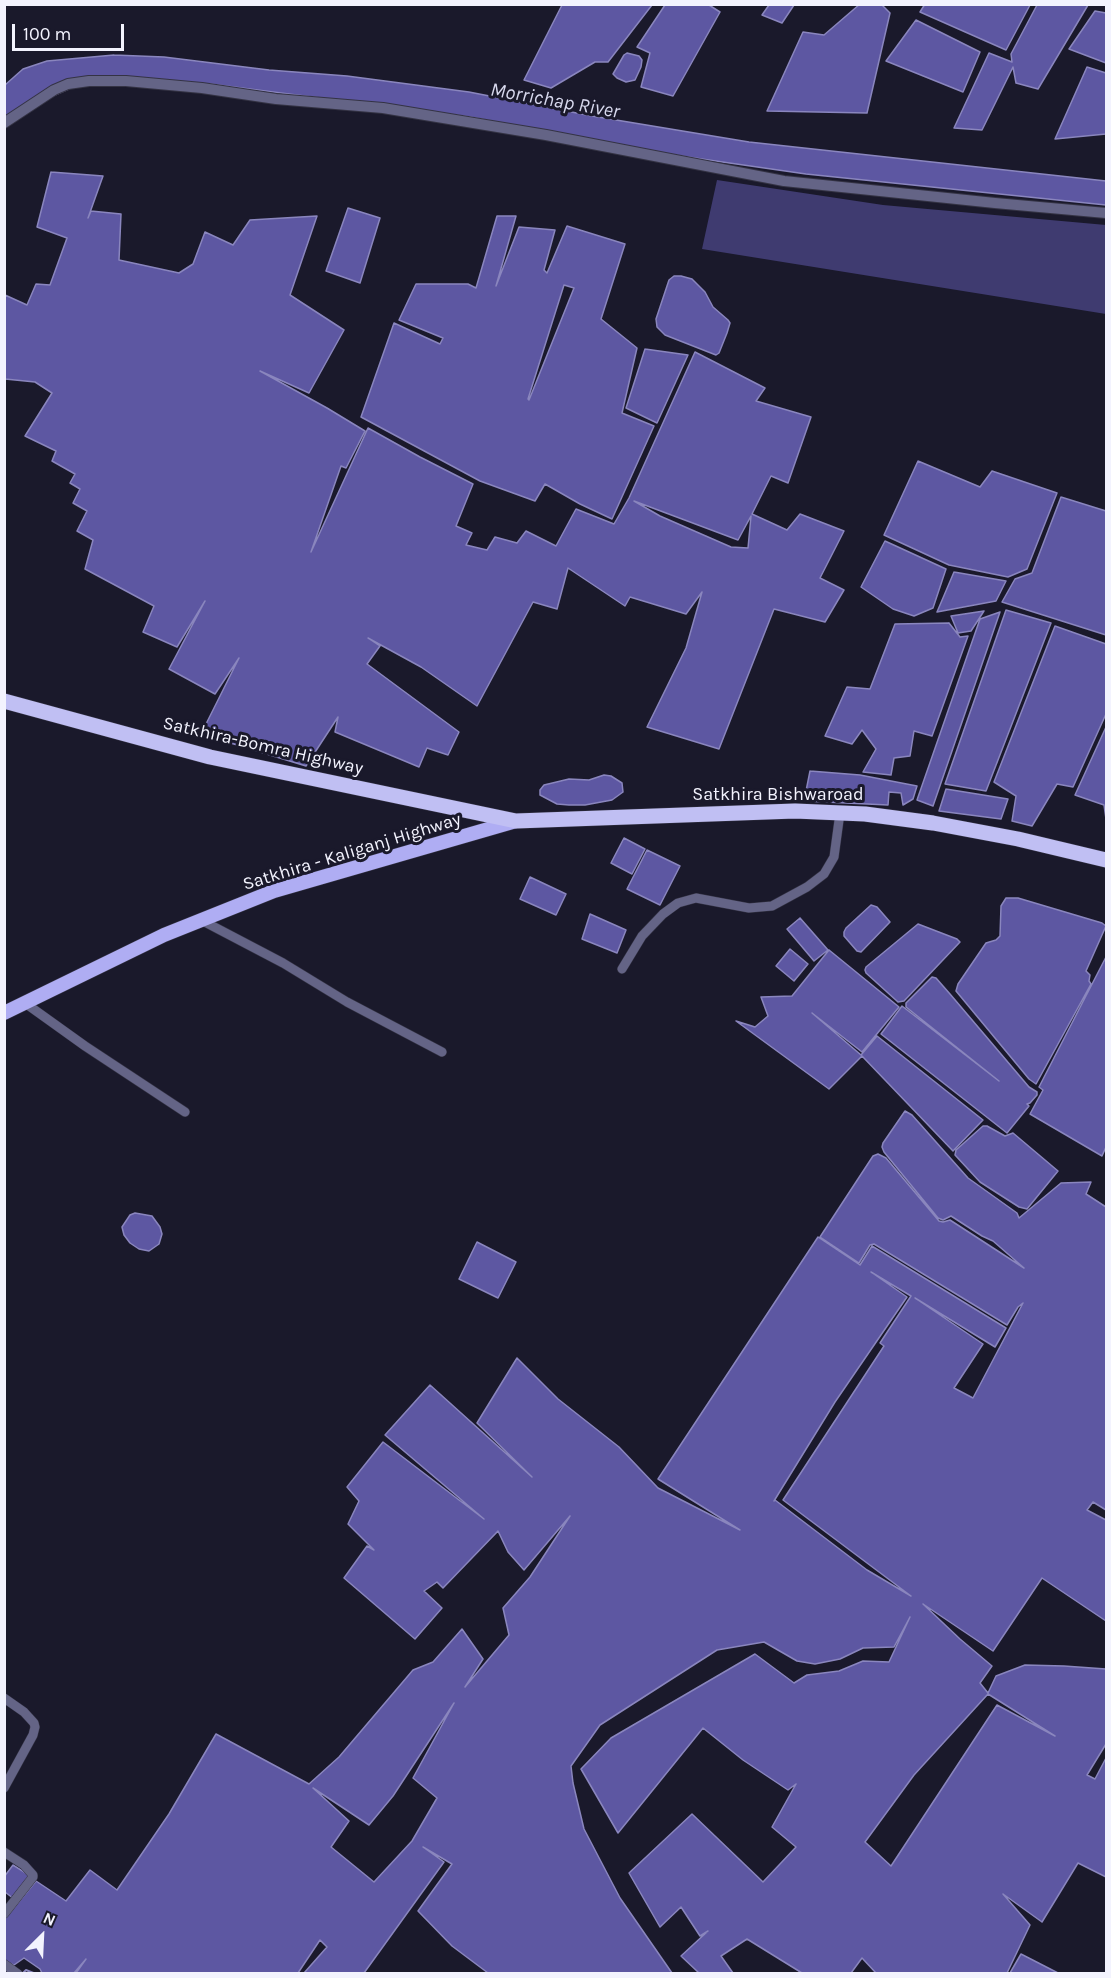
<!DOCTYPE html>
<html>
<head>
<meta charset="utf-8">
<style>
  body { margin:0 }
  #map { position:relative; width:1111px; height:1978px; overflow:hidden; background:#1a192b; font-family:Karla,sans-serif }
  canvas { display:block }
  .frame { position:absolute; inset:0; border:6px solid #f3f3fe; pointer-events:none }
  .north { position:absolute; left:12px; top:1906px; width:60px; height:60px; -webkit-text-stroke:4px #1a192b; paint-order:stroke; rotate:24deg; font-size:16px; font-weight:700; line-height:24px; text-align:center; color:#f3f3fe }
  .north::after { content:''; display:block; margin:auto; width:21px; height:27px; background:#f3f3fe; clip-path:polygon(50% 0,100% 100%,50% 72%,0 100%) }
  .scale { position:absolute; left:12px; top:24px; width:112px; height:27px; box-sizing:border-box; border:3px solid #f3f3fe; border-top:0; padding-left:8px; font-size:18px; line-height:21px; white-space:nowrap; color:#f3f3fe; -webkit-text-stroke:4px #1a192b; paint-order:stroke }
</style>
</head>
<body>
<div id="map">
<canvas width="1111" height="1978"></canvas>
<div class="frame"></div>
<div class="north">N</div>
<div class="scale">100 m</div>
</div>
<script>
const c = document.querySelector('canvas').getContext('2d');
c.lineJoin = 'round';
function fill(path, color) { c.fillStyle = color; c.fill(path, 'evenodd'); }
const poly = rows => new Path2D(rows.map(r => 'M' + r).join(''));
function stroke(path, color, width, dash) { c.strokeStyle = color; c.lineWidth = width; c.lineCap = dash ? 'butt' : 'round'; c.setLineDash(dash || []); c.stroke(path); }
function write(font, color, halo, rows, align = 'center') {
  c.font = font + ' Karla,sans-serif'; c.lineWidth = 6; c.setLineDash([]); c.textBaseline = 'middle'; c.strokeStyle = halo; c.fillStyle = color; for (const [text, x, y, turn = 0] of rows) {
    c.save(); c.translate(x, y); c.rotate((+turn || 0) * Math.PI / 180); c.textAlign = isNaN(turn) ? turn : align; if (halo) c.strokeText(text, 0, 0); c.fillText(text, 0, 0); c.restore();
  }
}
const green = poly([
  [717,180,883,205,1106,225,1106,314,702,249]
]);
const water = poly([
  [860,4,882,5,890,13,867,113,767,111,803,32,824,35,860,4],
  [925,4,1030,4,1030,5,1006,50,920,12,925,4],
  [562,5,562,4,652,5,608,62,595,62,551,88,524,80,562,5],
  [665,5,709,5,720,12,673,96,641,87,650,53,637,47,665,5],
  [769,5,769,4,794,5,782,23,762,15,769,5],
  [1037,5,1088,5,1038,89,1016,83,1013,67,982,130,954,128,989,53,1012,62,1011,54,1037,5],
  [1095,11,1106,13,1106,63,1069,49,1095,11],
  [916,20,980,52,963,92,886,61,916,20],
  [627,53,639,56,642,60,641,67,635,80,626,82,617,78,613,74,624,55,627,53],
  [114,55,164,57,269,70,347,76,469,92,592,116,749,142,1106,181,1106,205,806,174,632,149,470,117,210,84,96,77,5,117,5,85,23,69,47,61,114,55],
  [1087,67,1106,73,1106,134,1055,139,1087,67],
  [51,172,103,176,88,218,91,211,121,214,119,260,179,273,193,264,205,232,233,245,250,220,317,216,290,295,344,330,309,393,260,371,327,408,365,431,346,468,341,466,311,552,368,428,420,457,473,484,456,526,472,533,466,545,487,550,495,537,517,543,526,531,556,546,576,509,614,524,629,498,695,352,765,388,756,401,811,417,788,483,771,476,752,514,787,530,800,514,844,531,820,578,844,590,825,622,774,609,719,749,647,727,686,648,702,592,686,614,630,597,625,606,568,568,557,609,533,602,477,706,421,667,368,638,380,646,367,664,459,732,448,755,427,748,419,767,335,732,338,717,306,766,201,734,239,658,215,694,169,669,205,601,177,647,143,632,154,606,85,569,93,540,77,531,87,511,73,503,80,489,70,483,75,474,52,461,56,451,25,436,52,393,35,382,5,379,5,295,27,305,36,284,50,285,67,238,37,227,51,172],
  [634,501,738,540,751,516,748,548,731,547,660,516,634,501],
  [348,208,380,218,360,283,326,271,348,208],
  [497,216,516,216,496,286,519,227,555,230,544,270,547,273,567,226,625,244,601,319,637,348,622,413,654,426,612,519,580,504,545,484,535,501,480,481,361,417,394,323,440,344,443,338,399,320,416,284,468,284,476,288,497,216],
  [564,285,574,288,529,400,528,399,564,285],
  [674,276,681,276,692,279,705,292,713,307,728,320,730,323,727,333,719,353,716,355,665,335,657,327,656,319,669,280,674,276],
  [645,349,688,355,657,423,626,408,645,349],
  [918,461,980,487,992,471,1057,493,1027,569,1008,577,949,565,884,535,918,461],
  [1061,497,1106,511,1106,635,1002,602,1015,579,1032,573,1061,497],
  [885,541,946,569,933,608,914,616,893,609,861,587,885,541],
  [954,572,1006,581,996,601,937,612,954,572],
  [1006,610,1051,623,986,791,945,784,1006,610],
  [984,611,971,631,958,633,951,616,984,611],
  [1000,612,933,806,917,800,980,619,1000,612],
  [949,623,960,637,968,636,932,736,914,731,910,756,894,758,891,775,863,772,876,749,862,730,852,744,825,736,847,687,870,689,895,624,949,623],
  [1055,626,1106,644,1106,714,1073,787,1057,784,1032,826,1012,821,1016,796,994,782,1055,626],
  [1106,727,1106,819,1104,805,1075,795,1106,727],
  [810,771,860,775,917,786,913,799,903,805,901,793,889,792,888,805,804,801,810,771],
  [604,775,611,776,622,783,623,792,612,800,585,805,569,805,557,804,540,795,540,790,544,785,569,779,589,780,604,775],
  [946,789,1008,799,1001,819,939,811,946,789],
  [624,838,645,849,632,874,611,863,624,838],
  [647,850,680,866,660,905,627,889,647,850],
  [530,877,566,894,556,915,520,899,530,877],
  [1006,898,1018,898,1102,923,1106,926,1086,971,1090,975,1089,981,1091,984,1036,1084,1029,1079,956,991,958,984,986,943,996,940,1000,936,1001,906,1006,898],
  [871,905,877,907,890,922,861,952,857,951,844,936,844,932,846,928,871,905],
  [590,914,626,930,617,953,582,939,590,914],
  [800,918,828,950,814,961,787,929,800,918],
  [918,924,957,939,960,942,904,1001,898,1002,866,973,865,970,866,967,918,924],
  [790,949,808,964,794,981,776,966,790,949],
  [829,950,899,1007,862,1052,812,1013,861,1055,877,1036,983,1120,953,1151,862,1056,829,1089,736,1021,755,1027,768,1016,761,997,792,996,829,950],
  [1106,957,1106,1147,1102,1156,1030,1114,1043,1090,1039,1087,1106,957],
  [932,977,936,978,950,994,1029,1087,1037,1092,1037,1095,1030,1103,1027,1104,1029,1106,1007,1133,881,1034,902,1006,999,1081,906,1007,906,1003,932,977],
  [905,1111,912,1115,968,1178,1017,1213,1019,1218,1061,1183,1091,1182,1086,1194,1106,1207,1106,1510,1093,1502,1087,1510,1106,1520,1106,1621,1042,1578,993,1651,923,1604,960,1639,992,1666,980,1683,988,1693,996,1676,1025,1665,1064,1666,1106,1669,1106,1744,1087,1775,1095,1779,1106,1758,1106,1877,1078,1863,1042,1922,1003,1894,1030,1925,1007,1973,876,1973,862,1958,851,1973,802,1973,747,1939,721,1956,733,1973,699,1973,681,1956,708,1931,700,1936,681,1907,660,1927,629,1873,692,1814,763,1882,796,1847,772,1827,796,1784,788,1790,743,1760,703,1728,618,1833,581,1769,611,1738,755,1654,794,1683,807,1675,839,1671,863,1661,889,1662,910,1617,894,1647,863,1648,840,1659,815,1664,797,1661,764,1642,717,1650,600,1725,571,1766,573,1783,584,1829,620,1898,672,1973,488,1973,452,1946,418,1911,452,1864,423,1847,444,1862,364,1973,304,1973,327,1947,320,1940,298,1973,76,1973,86,1959,74,1973,42,1973,40,1969,24,1958,14,1965,5,1962,4,1920,36,1881,66,1901,90,1870,117,1890,169,1814,216,1734,309,1784,339,1757,413,1670,433,1662,462,1629,483,1659,465,1687,509,1635,503,1608,530,1577,570,1516,524,1570,508,1552,498,1531,443,1588,437,1582,424,1591,442,1608,415,1639,344,1578,367,1546,374,1550,348,1524,359,1501,347,1487,383,1442,484,1519,385,1435,430,1385,532,1477,477,1423,517,1358,558,1399,619,1447,658,1488,740,1530,658,1479,818,1237,860,1265,872,1246,1006,1328,995,1347,915,1298,983,1344,954,1388,973,1398,1023,1303,1018,1307,1007,1325,874,1244,870,1245,859,1263,820,1237,873,1156,878,1154,886,1158,939,1221,943,1222,950,1220,1024,1268,993,1241,982,1236,951,1216,943,1220,938,1218,884,1152,882,1147,883,1143,905,1111],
  [871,1272,911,1296,880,1343,884,1346,783,1500,911,1596,867,1570,775,1500,774,1501,835,1402,907,1297,871,1272],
  [988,1694,1055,1736,997,1705,891,1866,865,1842,914,1775,988,1694],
  [454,1703,413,1778,437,1798,412,1841,374,1882,331,1847,349,1821,313,1788,369,1825,393,1796,454,1703],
  [983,1126,987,1126,1005,1136,1013,1133,1058,1171,1027,1209,1019,1207,980,1182,955,1155,956,1150,983,1126],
  [135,1213,152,1216,160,1227,162,1234,159,1244,149,1251,139,1249,130,1243,124,1235,122,1227,130,1215,135,1213],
  [477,1242,516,1262,498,1298,459,1279,477,1242],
  [13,1865,29,1875,14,1899,5,1892,4,1877,13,1865],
  [1021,1954,1058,1973,1010,1973,1021,1954]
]);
const stream = poly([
  [22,1974,26,1970,36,1974]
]);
const minor = poly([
  [201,920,283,963,347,1002,442,1052],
  [622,969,642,936,663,914,678,903,696,898,749,908,772,906,807,887,824,874,834,857,840,813],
  [25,1003,85,1046,185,1112],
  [4,1698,24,1712,34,1723,35,1727,33,1735,4,1788],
  [4,1852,24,1865,33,1875,33,1877,4,1914],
  [4,1964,18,1974]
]);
const tertiary = poly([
  [4,123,54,90,68,84,89,81,126,81,202,88,276,99,383,108,546,135,784,181,995,203,1106,213]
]);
const primary = poly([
  [4,1013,164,935,274,891,516,821]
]);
const trunk = poly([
  [4,701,210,757,516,821,795,811,865,814,933,823,1018,839,1106,860]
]);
const streetNames = [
  ["Satkhira-Bomra Highway",263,746,13],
  ["Satkhira Bishwaroad",778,795],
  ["Satkhira - Kaliganj Highway",352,852,-17]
];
const waterNames = [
  ["Morrichap River",555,101,10]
];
fill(green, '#3f3b70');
fill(water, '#5d57a2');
stroke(water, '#8a86be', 1.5);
stroke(stream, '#8a86be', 2);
stroke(minor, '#343344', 10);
stroke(tertiary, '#343344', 12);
stroke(primary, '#343344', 15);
stroke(trunk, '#343344', 16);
stroke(minor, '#646486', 9);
stroke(tertiary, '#646486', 10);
stroke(primary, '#afadf3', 14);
stroke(trunk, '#c0bff3', 15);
write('18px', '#f3f3fe', '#1a192b', streetNames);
write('italic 20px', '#d7d8ed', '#1a192b', waterNames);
</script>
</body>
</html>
